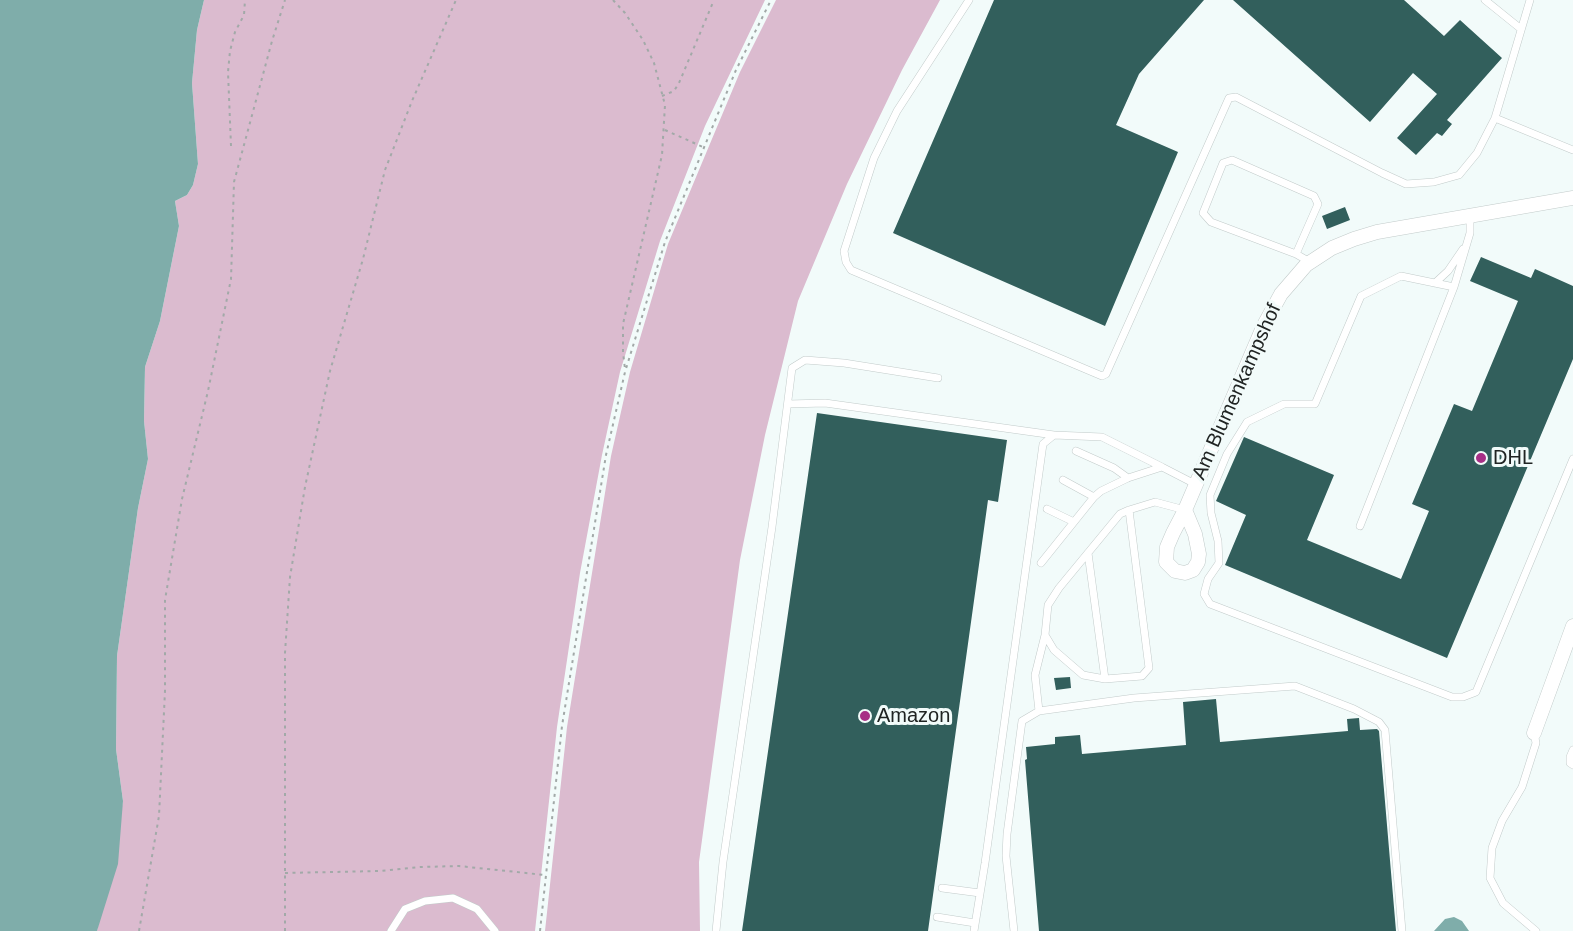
<!DOCTYPE html>
<html>
<head>
<meta charset="utf-8">
<style>
  body { margin:0 }
  canvas { display:block; background:#f2fbfa }
</style>
</head>
<body>
<canvas width="1573" height="931"></canvas>
<script>
const c = document.querySelector('canvas').getContext('2d');
c.lineJoin = 'round';
function fill(path, color) { c.fillStyle = color; c.fill(path, 'evenodd'); }
const poly = rows => new Path2D(rows.map(r => 'M' + r).join(''));
function stroke(path, color, width, dash) { c.strokeStyle = color; c.lineWidth = width; c.lineCap = dash ? 'butt' : 'round'; c.setLineDash(dash || []); c.stroke(path); }
function write(font, color, halo, rows, align = 'center') {
  c.font = font + ' Helvetica,sans-serif'; c.lineWidth = 6; c.setLineDash([]); c.textBaseline = 'middle'; c.strokeStyle = halo; c.fillStyle = color; for (const [text, x, y, turn = 0] of rows) {
    c.save(); c.translate(x, y); c.rotate((+turn || 0) * Math.PI / 180); c.textAlign = isNaN(turn) ? turn : align; if (halo) c.strokeText(text, 0, 0); c.fillText(text, 0, 0); c.restore();
  }
}
const green = poly([
  [204,0,765,0,705,126,660,241,620,372,602,455,580,573,557,727,535,931,97,931,123,801,116,749,117,656,138,508,148,459,144,421,145,367,160,321,179,226,175,201,187,195,193,185,198,164,192,83,197,30],
  [776,0,940,0,902,70,847,184,798,301,765,435,740,560,699,862,700,931,545,931,567,727,611,456,630,372,668,244,740,72]
]);
const water = poly([
  [0,0,204,0,197,30,192,83,198,164,193,185,187,195,175,201,179,226,160,321,145,367,144,421,148,459,138,508,117,656,116,749,123,801,118,864,97,931,0,931],
  [1454,917,1462,921,1469,931,1434,931,1445,919]
]);
const building = poly([
  [994,0,1204,0,1139,74,1116,125,1178,152,1105,326,893,233],
  [1233,0,1404,0,1444,36,1460,20,1502,58,1447,120,1452,124,1442,136,1437,133,1416,155,1397,138,1437,94,1413,73,1370,122],
  [1345,207,1350,220,1327,229,1322,216],
  [1481,257,1531,278,1535,269,1573,286,1573,359,1447,658,1225,565,1246,515,1216,501,1244,437,1334,475,1307,540,1401,579,1429,511,1412,504,1454,404,1472,411,1518,301,1470,281],
  [817,413,1007,440,998,502,988,500,928,931,742,931],
  [1070,677,1071,688,1056,690,1054,678],
  [1216,699,1220,742,1348,731,1347,719,1359,718,1360,730,1377,729,1379,731,1396,931,1039,931,1025,760,1027,759,1026,747,1055,744,1055,737,1080,735,1082,754,1186,745,1183,702]
]);
const path = poly([
  [613,0,625,13,643,40,654,63,665,105,662,155,623,324,623,352,625,369],
  [662,96,674,91,679,83,714,0],
  [665,130,703,147],
  [231,146,228,72,230,51,235,32,244,15,245,0],
  [285,873,379,871,421,867,459,866,545,875],
  [139,931,159,816,165,691,165,600,182,499,208,391,231,279,234,182,272,41,285,0],
  [285,931,285,653,290,577,305,487,330,371,363,259,385,170,412,101,456,0],
  [540,931,562,726,606,455,625,372,665,242,736,70,771,0]
]);
const service = poly([
  [969,0,897,111,874,158,844,251,846,262,851,270,1102,376,1106,374,1229,98,1236,97,1382,173,1406,184,1434,182,1459,175,1477,153,1495,118,1530,0],
  [1485,0,1521,29],
  [1495,118,1573,150],
  [1296,254,1318,204,1314,196,1232,160,1223,163,1203,213,1211,222,1296,254,1310,262],
  [1435,283,1448,271,1463,249],
  [1454,287,1470,233,1470,216],
  [788,404,825,403,1054,435],
  [1076,451,1114,468,1128,478],
  [1063,480,1094,497],
  [1047,509,1074,522],
  [1129,510,1149,668,1142,676,1105,679,1083,675,1054,650,1045,635,1048,605,1059,588,1120,514,1129,510,1155,502,1185,510],
  [1360,526,1454,287,1401,276,1361,296,1315,404,1284,404,1247,422,1227,454,1210,495,1211,513,1218,541,1219,563,1208,579,1204,594,1210,604,1452,697,1463,697,1476,692,1573,459],
  [1088,553,1105,679],
  [1041,563,1094,497,1101,491,1128,478,1162,467,1195,484],
  [1039,711,1035,675,1045,635],
  [1534,733,1536,743,1522,787,1502,821,1492,848,1490,878,1503,903,1536,931],
  [1573,750,1570,757,1570,763,1573,765],
  [942,888,980,893],
  [937,917,975,923],
  [391,931,405,909,425,901,453,898,477,909,495,931],
  [716,931,723,862,772,527,792,368,805,360,844,363,938,378],
  [974,931,985,863,1043,444,1054,435,1102,437,1162,467],
  [1014,931,1006,856,1007,834,1022,721,1039,711,1134,698,1295,686,1354,709,1379,722,1385,730,1402,931]
]);
const minor = poly([
  [1185,510,1195,534,1199,554,1198,562,1193,570,1185,573,1175,571,1166,562,1167,547,1173,533,1185,510,1264,325,1281,294,1306,265,1332,248,1354,239,1377,232,1573,198],
  [1534,733,1573,626]
]);
const markers = [
  [1481,458,6,"#a72f86"],
  [865,716,6,"#a72f86"]
];
const streetNames = [
  ["Am Blumenkampshof",1237,392,-66]
];
const poiNames = [
  ["DHL",1493,458],
  ["Amazon",877,716]
];
fill(green, '#dbbbcf');
fill(water, '#7fadaa');
fill(building, '#325f5c');
stroke(service, '#c2cbca', 8);
stroke(minor, '#c2cbca', 15);
stroke(path, '#a2a9a8', 2, [3, 4.5]);
stroke(service, '#fff', 7);
stroke(minor, '#fff', 14);
for (const [x, y, r, color] of markers) { const dot = new Path2D(); dot.arc(x, y, r, 0, 2 * Math.PI); c.fillStyle = color; c.fill(dot); stroke(dot, '#f2fbfa', 2); }
write('20px', '#202423', '#f2fbfa', streetNames);
write('20px', '#202423', '#f2fbfa', poiNames, 'left');
</script>
</body>
</html>
